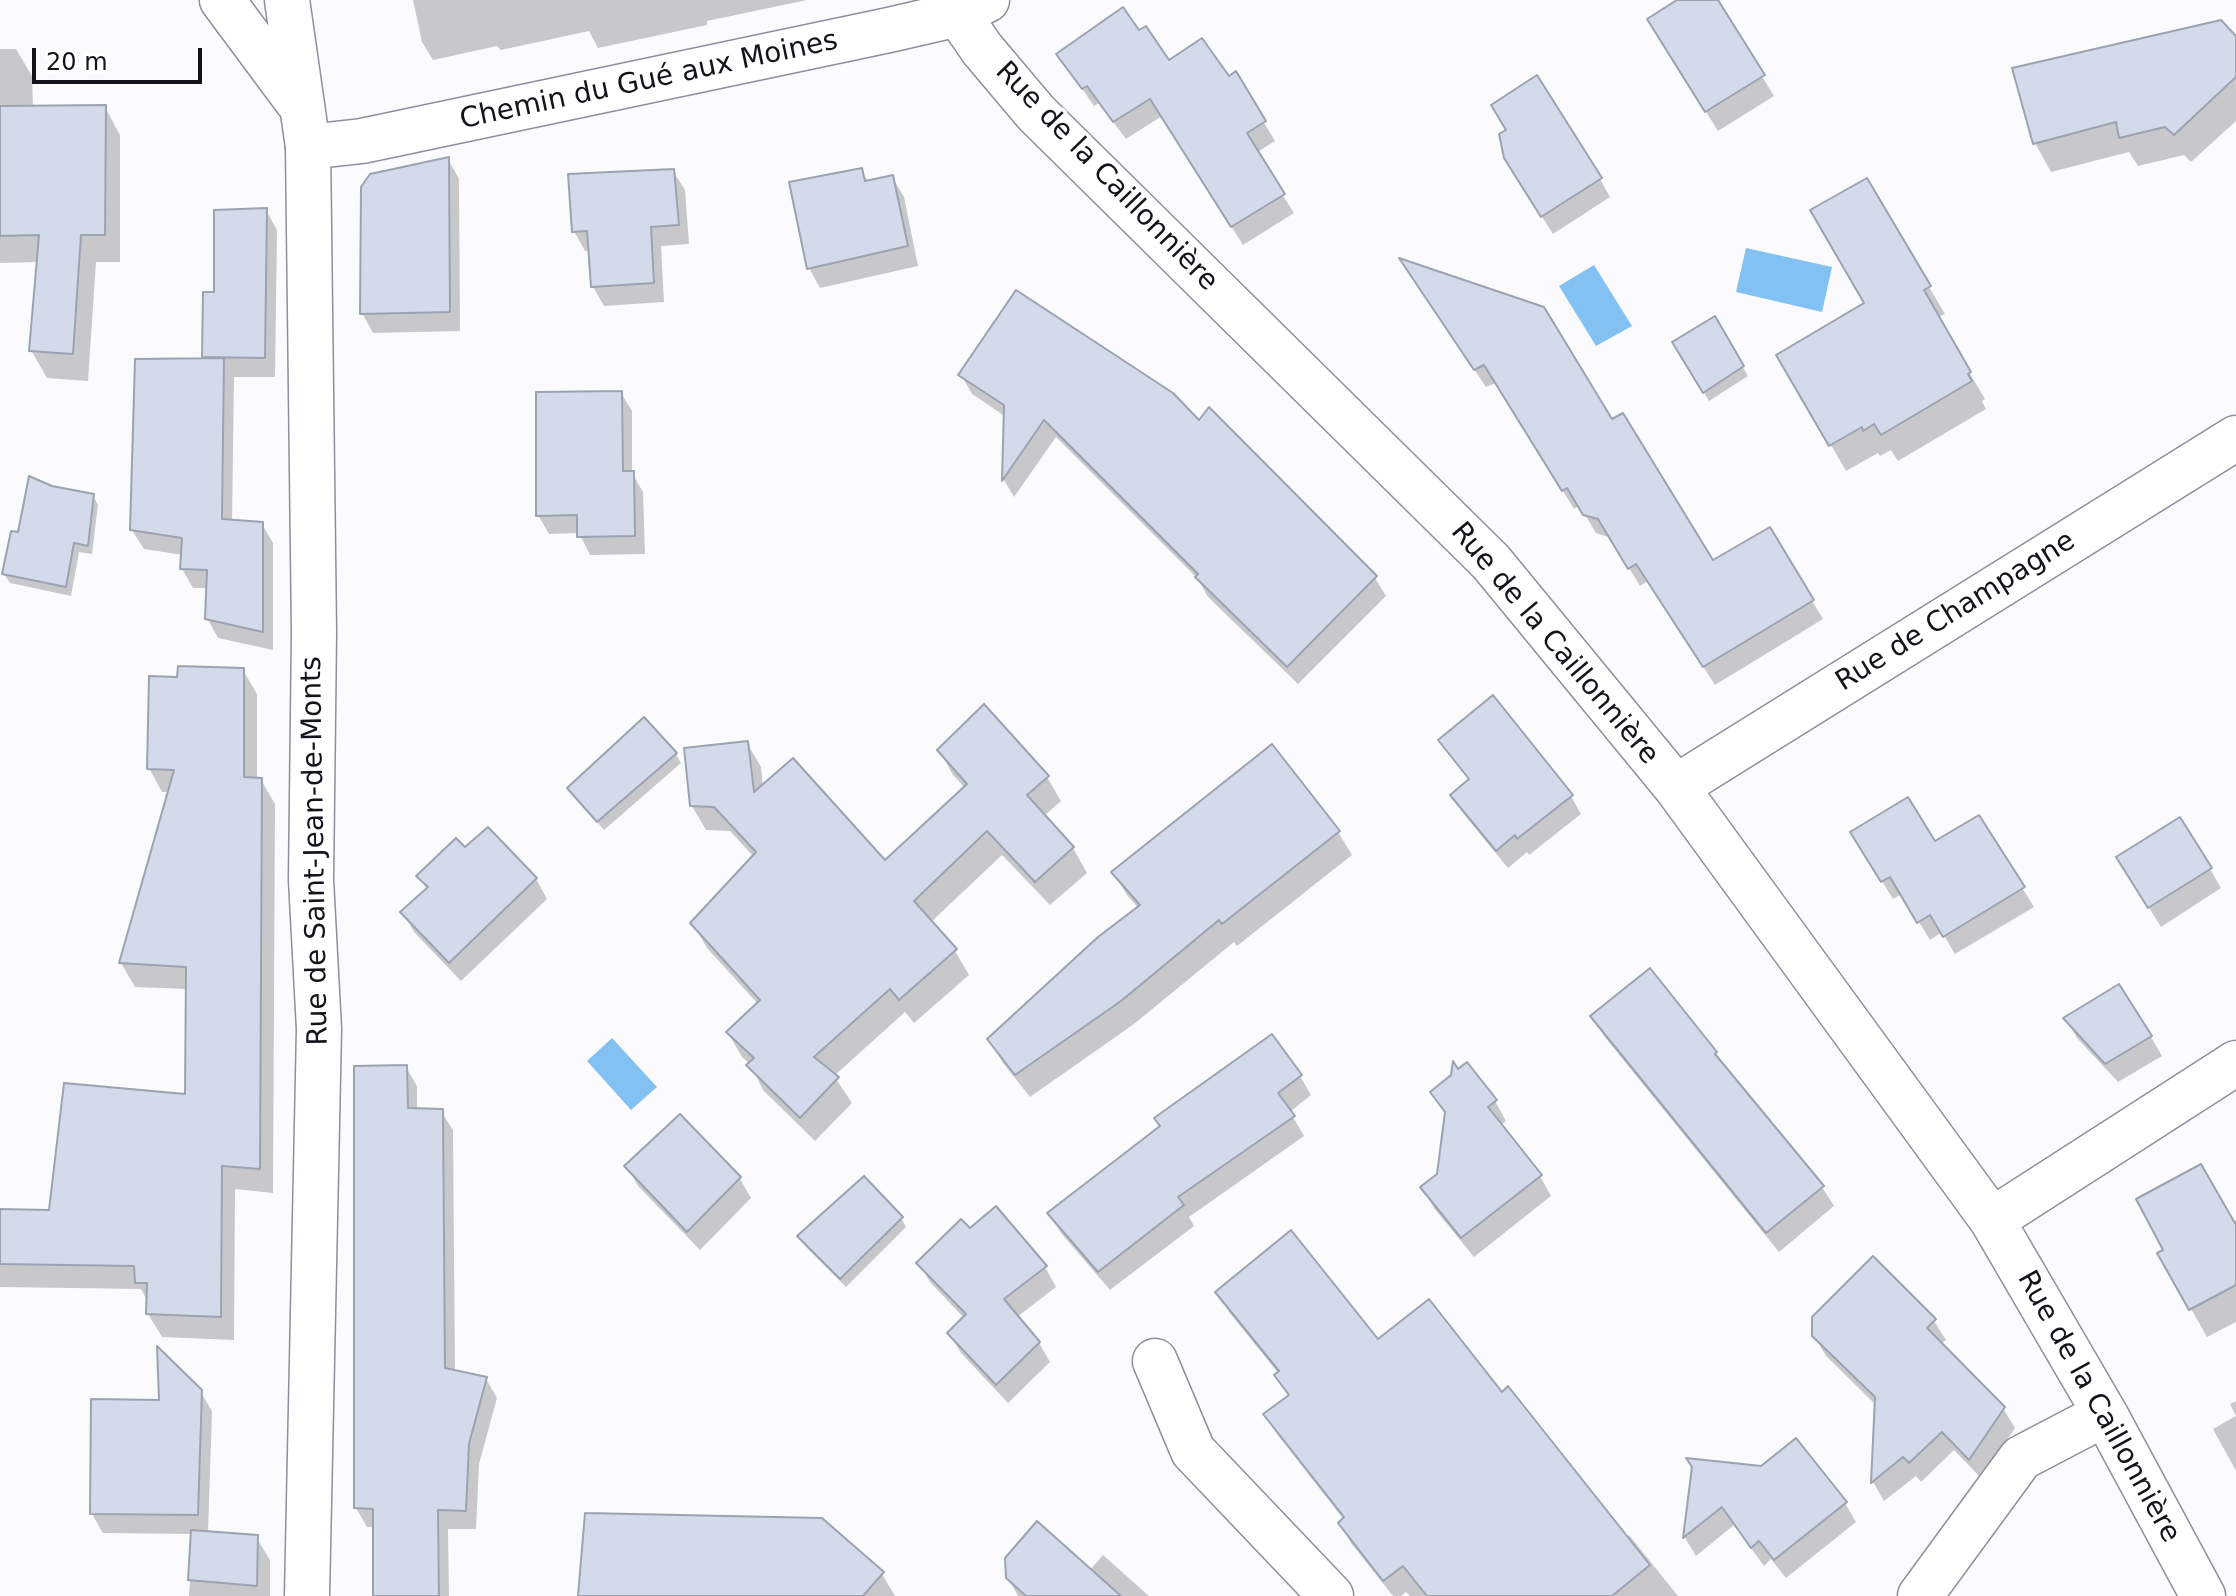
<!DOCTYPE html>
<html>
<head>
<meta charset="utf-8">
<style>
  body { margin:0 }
  #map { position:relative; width:2236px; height:1596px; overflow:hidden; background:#fbfbfe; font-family:"DejaVu Sans",sans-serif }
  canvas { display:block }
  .scale { position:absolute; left:32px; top:48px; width:170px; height:36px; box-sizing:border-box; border:4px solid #131319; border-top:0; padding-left:10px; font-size:24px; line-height:28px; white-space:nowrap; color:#131319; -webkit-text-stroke:6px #fff; paint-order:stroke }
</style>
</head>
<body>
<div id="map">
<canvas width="2236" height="1596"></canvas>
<div class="scale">20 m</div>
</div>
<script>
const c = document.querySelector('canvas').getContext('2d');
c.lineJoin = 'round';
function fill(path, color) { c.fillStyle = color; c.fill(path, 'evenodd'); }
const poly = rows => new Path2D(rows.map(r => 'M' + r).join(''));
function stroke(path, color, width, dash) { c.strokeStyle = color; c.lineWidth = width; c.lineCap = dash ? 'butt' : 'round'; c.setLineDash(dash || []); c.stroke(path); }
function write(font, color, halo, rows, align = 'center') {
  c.font = font + ' "DejaVu Sans",sans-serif'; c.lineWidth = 7; c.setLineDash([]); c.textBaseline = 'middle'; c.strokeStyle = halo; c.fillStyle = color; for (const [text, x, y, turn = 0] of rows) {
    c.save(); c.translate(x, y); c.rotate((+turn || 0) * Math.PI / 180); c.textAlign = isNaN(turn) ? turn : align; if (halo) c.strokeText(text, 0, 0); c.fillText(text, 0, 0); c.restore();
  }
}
const water = poly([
  [1746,248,1832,267,1822,312,1736,292],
  [1594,265,1632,326,1596,346,1559,286],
  [612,1038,657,1087,631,1110,587,1061]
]);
const shadow = poly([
  [413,0,807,0,707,21,707,25,598,48,589,31,501,50,497,46,433,60,422,42],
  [1681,0,1715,0,1774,96,1718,131,1661,39],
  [1138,32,1169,63,1228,78,1235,74,1275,141,1256,153,1294,213,1243,245,1162,116,1126,139,1099,103,1094,106,1058,54],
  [2236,39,2236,121,2191,162,2184,155,2138,166,2129,152,2051,172,2035,143],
  [0,49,16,49,32,76,33,108,105,107,120,135,120,262,96,262,88,381,47,378,31,350,38,262,0,263],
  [448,159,459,179,460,331,373,333,362,313],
  [861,170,868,182,892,177,904,197,918,266,820,288,809,268],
  [673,171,685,190,689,244,661,246,664,302,604,306,593,287,590,250,585,251,574,231],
  [1517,177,1600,179,1610,197,1553,234],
  [1866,180,1945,314,1937,318,1985,399,1982,401,1986,409,1898,461,1891,450,1880,456,1878,453,1846,471,1779,355,1867,304],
  [266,210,277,230,275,377,234,377,232,522,262,524,273,543,273,650,218,638,207,618,208,588,193,588,182,569,183,555,144,549,132,530,205,360,204,357,216,294],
  [1412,277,1712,563,1769,529,1823,619,1715,685,1648,581,1640,586,1611,538,1596,533,1579,505,1574,509,1496,383,1486,387],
  [1714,318,1748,376,1709,401,1674,343],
  [961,375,1200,423,1375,578,1386,596,1298,684,1208,597,1198,579,1056,437,1014,497,1004,480,1006,417,972,394],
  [621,393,632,411,632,473,643,492,645,554,590,555,579,533,549,534,538,515],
  [52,488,93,496,98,505,92,554,79,552,71,596,10,583,4,574,19,535],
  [243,670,257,694,257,780,261,780,275,804,273,1193,235,1189,234,1340,162,1337,148,1314,148,1302,141,1289,0,1287,0,1211,51,1212,187,1096,187,989,135,987,121,963,170,792,162,792,149,768,179,679],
  [1441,740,1571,796,1581,814,1529,855,1527,852,1508,868,1463,813,1453,795,1470,781],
  [747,743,761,767,763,787,885,863,966,789,953,775,939,750,1047,777,1061,801,1044,816,1073,848,1087,873,1050,905,1002,855,930,923,955,951,969,975,914,1023,905,1012,834,1076,852,1103,815,1141,763,1090,750,1064,742,1057,728,1033,758,1004,707,948,693,924,754,857,730,831,706,830,692,806],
  [676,754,681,763,604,830,569,788],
  [1979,818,2034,907,1955,954,1942,932,1930,940,1902,894,1893,899,1863,851,1934,844],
  [488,830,536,879,547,899,461,981,414,932,403,912,427,890,419,876,464,850],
  [1338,832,1352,855,1237,946,1234,942,1134,1024,1030,1097,1003,1063,989,1040,1139,909,1127,895,1113,872],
  [2210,869,2221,888,2161,927,2130,877],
  [1593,1017,1715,1053,1822,1187,1834,1206,1779,1252,1604,1036],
  [2066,1019,2151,1037,2162,1056,2118,1082,2077,1038],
  [406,1067,417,1086,417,1110,441,1111,453,1130,455,1372,486,1379,497,1398,479,1464,476,1529,448,1529,449,1596,375,1596,375,1527,367,1527,356,1508],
  [1300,1076,1311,1095,1290,1112,1304,1136,1189,1217,1194,1226,1110,1290,1061,1233,1050,1214],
  [1452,1076,1495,1101,1506,1121,1500,1126,1540,1176,1551,1196,1474,1257,1434,1208,1423,1188,1439,1175,1447,1116,1432,1092],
  [680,1117,740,1179,751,1198,700,1250,638,1186,627,1166],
  [996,1209,1045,1267,1056,1287,1017,1317,1039,1343,1050,1362,1008,1403,961,1353,949,1333,964,1318,930,1282,919,1263,970,1231],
  [901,1218,906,1227,846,1287,805,1246,799,1237],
  [2236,1220,2236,1322,2207,1337,2160,1254],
  [1218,1292,1378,1342,1501,1394,1626,1538,1629,1535,1678,1596,1410,1596,1406,1592,1401,1596,1393,1596,1351,1543,1340,1524,1344,1520,1277,1434,1266,1415,1289,1397,1276,1376,1279,1374,1229,1312],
  [1934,1321,1946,1340,1940,1345,2003,1408,2015,1428,1981,1478,1954,1450,1921,1482,1916,1476,1884,1501,1873,1482,1876,1405,1826,1356,1814,1335],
  [200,1391,212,1411,208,1533,256,1537,270,1560,270,1596,189,1596,193,1534,103,1533,92,1514,161,1402],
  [2236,1401,2236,1416,2230,1404],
  [2236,1416,2236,1471,2213,1429],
  [1694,1468,1845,1503,1856,1522,1786,1578,1771,1559,1764,1566,1734,1525,1696,1556,1685,1538],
  [1103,1555,1149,1596,1018,1596,1008,1578,1089,1571],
  [882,1574,895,1596,580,1596]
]);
const building = poly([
  [1677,0,1718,0,1765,75,1705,112,1647,19,1677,0],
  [1123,7,1139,30,1146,26,1169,60,1202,38,1229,76,1236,71,1266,121,1247,133,1285,194,1231,227,1150,99,1113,122,1087,86,1082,89,1056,54,1123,7],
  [2221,20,2236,36,2236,77,2174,135,2165,127,2119,138,2116,122,2033,144,2012,68,2221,20],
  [1537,75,1602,178,1541,217,1504,158,1499,134,1506,130,1491,105,1537,75],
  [106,105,105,235,81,235,73,354,29,351,39,235,0,236,0,106,106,105],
  [449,157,450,312,360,314,361,187,370,174,449,157],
  [862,168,865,181,893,175,908,246,807,269,789,182,862,168],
  [674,169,679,225,651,227,654,283,591,287,587,231,572,232,568,174,674,169],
  [1867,178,1931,286,1924,290,1971,372,1968,374,1972,381,1881,435,1874,424,1863,431,1862,427,1829,446,1776,355,1864,303,1810,210,1867,178],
  [267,208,265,358,202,357,203,292,214,292,214,210,267,208],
  [1399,258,1544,307,1612,419,1623,413,1713,560,1770,527,1814,600,1703,667,1636,564,1628,569,1598,519,1583,515,1567,488,1562,491,1484,365,1474,370,1399,258],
  [1016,290,1173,393,1199,420,1209,407,1377,576,1287,667,1195,577,1198,574,1044,420,1002,481,1004,405,958,375,1016,290],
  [1715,316,1744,366,1703,393,1672,342,1715,316],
  [224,358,222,519,263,522,263,632,205,619,207,570,180,569,182,538,130,530,135,359,224,358],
  [622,391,623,471,634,471,635,536,577,537,577,515,536,516,536,392,622,391],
  [29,476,52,486,94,494,88,546,74,543,66,587,2,574,11,531,18,532,29,476],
  [178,666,244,668,244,777,262,778,260,1169,222,1166,221,1317,146,1314,147,1283,135,1283,134,1266,0,1264,0,1209,49,1210,64,1083,185,1094,186,967,119,963,174,770,147,769,149,676,177,677,178,666],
  [1493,695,1573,795,1517,839,1515,835,1496,851,1450,795,1469,779,1438,740,1493,695],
  [984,704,1049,776,1027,795,1074,847,1035,882,987,831,914,901,957,949,899,1000,890,989,814,1057,839,1077,800,1118,746,1065,754,1058,726,1032,760,1000,690,923,756,852,714,807,690,806,684,748,748,741,754,792,793,758,885,860,967,784,937,750,984,704],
  [644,717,677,753,597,822,567,788,644,717],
  [1272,744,1340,831,1222,924,1219,920,1121,1001,1015,1075,987,1039,1098,937,1140,905,1111,872,1272,744],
  [1908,797,1935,841,1979,815,2025,887,1943,937,1930,915,1917,923,1890,877,1881,882,1850,832,1908,797],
  [2180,817,2212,868,2148,908,2116,857,2180,817],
  [488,827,537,878,449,963,400,912,428,887,416,876,456,838,465,847,488,827],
  [1650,968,1717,1052,1715,1054,1824,1186,1766,1233,1590,1016,1650,968],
  [2119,984,2152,1036,2105,1064,2063,1018,2119,984],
  [1272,1034,1302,1075,1278,1093,1295,1116,1178,1197,1184,1205,1098,1272,1047,1213,1160,1126,1154,1118,1272,1034],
  [1453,1061,1458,1069,1467,1062,1497,1100,1488,1107,1542,1175,1461,1238,1420,1187,1437,1174,1445,1112,1430,1092,1451,1075,1453,1061],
  [407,1065,408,1108,443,1109,445,1368,487,1377,469,1444,466,1511,438,1510,439,1596,373,1596,373,1509,354,1508,354,1066,407,1065],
  [680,1114,741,1177,687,1232,624,1166,680,1114],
  [2201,1164,2236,1225,2236,1285,2189,1310,2157,1253,2163,1250,2136,1199,2201,1164],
  [864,1176,903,1217,840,1279,797,1236,864,1176],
  [996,1206,1047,1266,1004,1299,1040,1342,996,1385,947,1333,966,1314,916,1263,961,1219,970,1228,996,1206],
  [1291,1230,1378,1339,1429,1299,1502,1392,1508,1386,1650,1565,1612,1596,1427,1596,1403,1566,1383,1581,1338,1523,1344,1517,1263,1414,1289,1395,1274,1375,1279,1371,1215,1292,1291,1230],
  [1873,1256,1936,1319,1927,1328,2005,1407,1969,1460,1942,1432,1909,1463,1903,1457,1871,1483,1875,1397,1812,1336,1812,1317,1873,1256],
  [157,1346,202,1390,198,1515,90,1514,91,1399,159,1400,157,1346],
  [1796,1438,1847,1502,1774,1560,1759,1541,1751,1548,1722,1507,1683,1538,1692,1467,1686,1458,1761,1466,1796,1438],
  [585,1513,822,1518,884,1572,863,1596,578,1596,585,1513],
  [1037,1521,1121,1596,1026,1596,1006,1578,1005,1558,1037,1521],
  [191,1530,258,1535,257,1586,188,1580,191,1530]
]);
const street = poly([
  [958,14,982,49,1036,113,1491,562,1676,787,1992,1220,2105,1414,2203,1596],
  [308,147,362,141,889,30,958,14,987,0],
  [1676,787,2236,438],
  [1992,1220,2236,1063],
  [1155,1361,1193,1451,1331,1596],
  [1920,1596,2021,1458,2105,1414]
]);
const secondary = poly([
  [222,0,297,101],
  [287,0,308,147,314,633,311,880,319,1029,307,1596]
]);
const streetNames = [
  ["Chemin du Gué aux Moines",649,81,-12],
  ["Rue de la Caillonnière",1106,177,46],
  ["Rue de Champagne",1956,612,-32],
  ["Rue de la Caillonnière",1554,644,50],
  ["Rue de Saint-Jean-de-Monts",316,851,-91],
  ["Rue de la Caillonnière",2098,1407,61]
];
fill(water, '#83c1f2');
fill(shadow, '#0003');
fill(building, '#d3daea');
stroke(building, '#9ba2b0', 2);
stroke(street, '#8e8e9d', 47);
stroke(secondary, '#8e8e9d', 47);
stroke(street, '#fff', 44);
stroke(secondary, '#fff', 44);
write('28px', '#131319', '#fff', streetNames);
</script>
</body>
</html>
